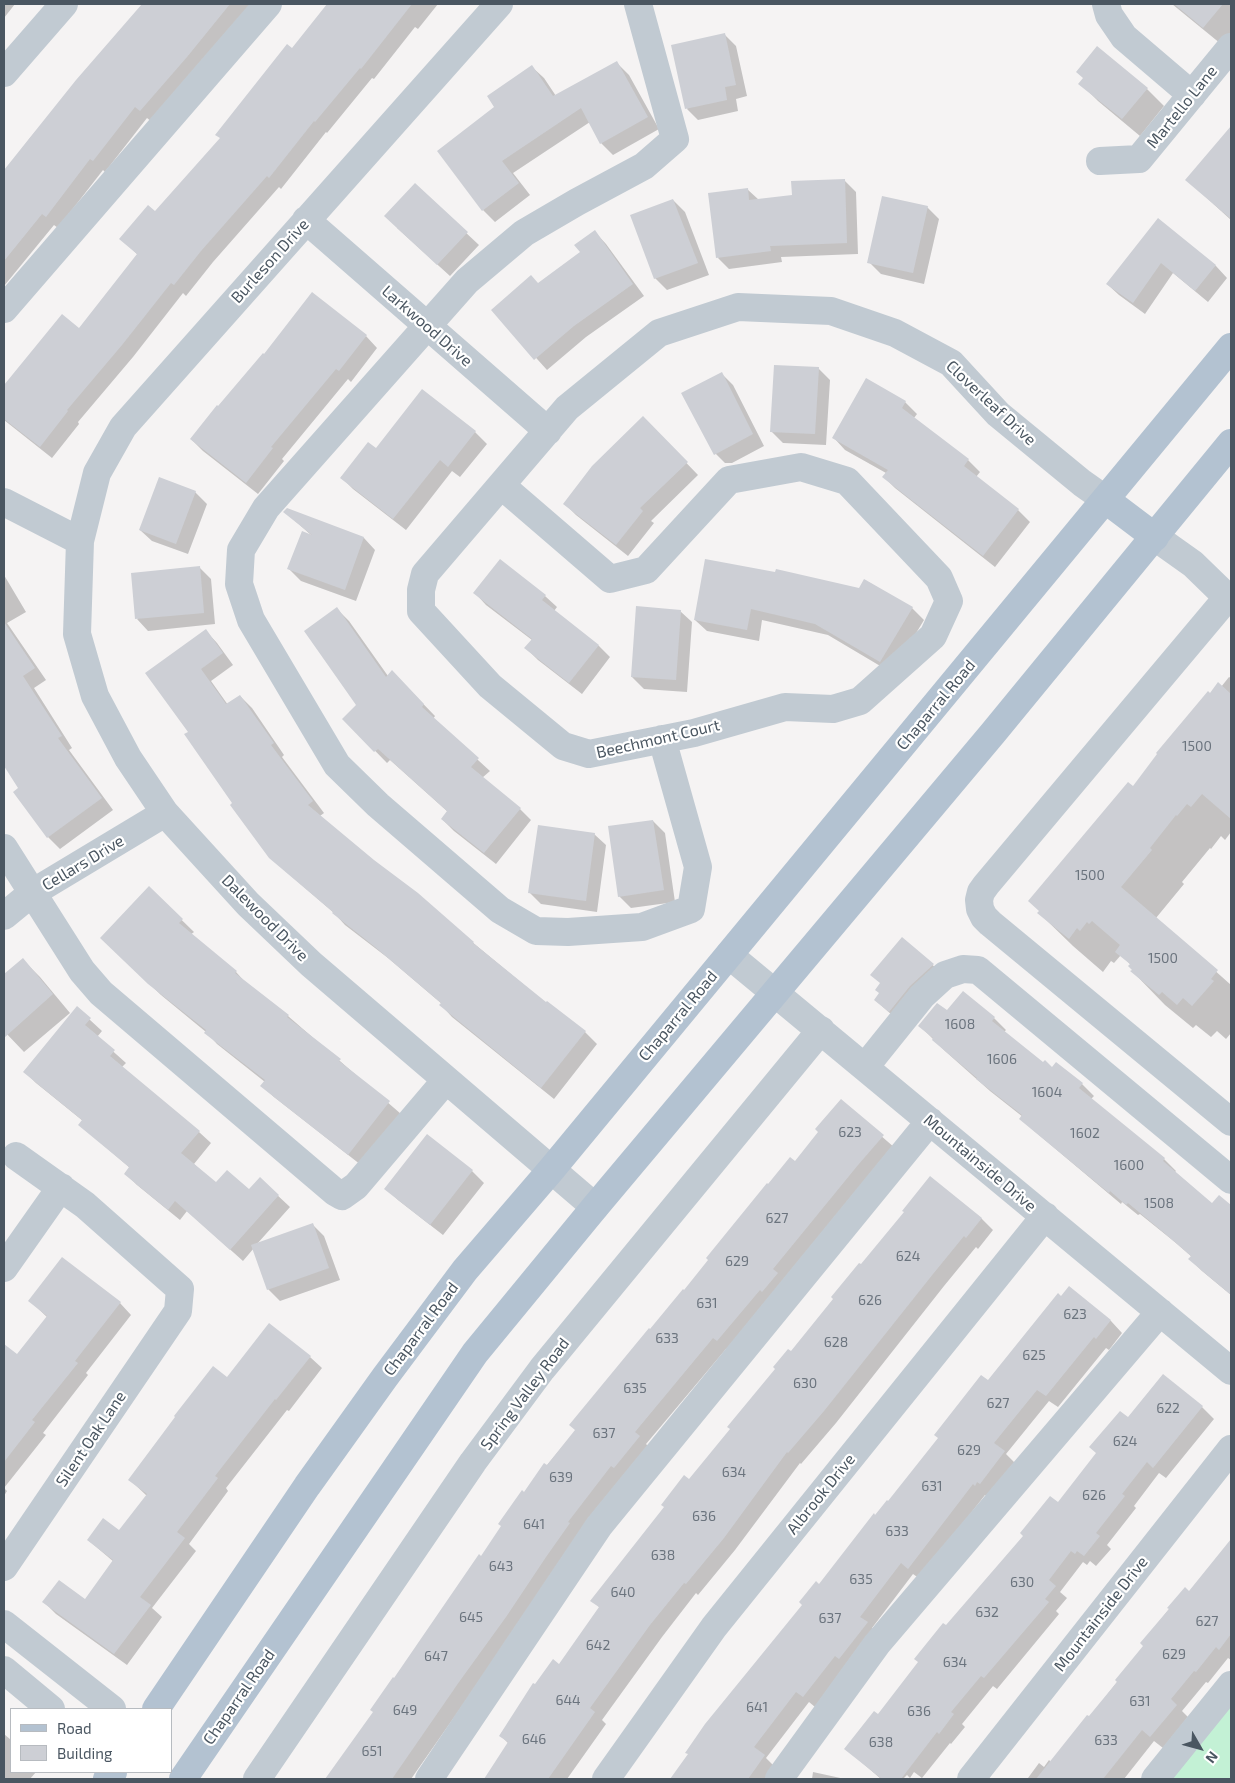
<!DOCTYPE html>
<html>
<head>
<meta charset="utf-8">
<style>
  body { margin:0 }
  #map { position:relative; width:1235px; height:1783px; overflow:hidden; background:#f5f3f3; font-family:"Exo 2",sans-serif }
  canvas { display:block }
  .frame { position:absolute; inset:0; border:5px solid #4a5661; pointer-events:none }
  .legend { position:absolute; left:10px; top:1708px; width:162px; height:65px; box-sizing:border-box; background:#fff; border:1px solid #b7bbc0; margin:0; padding:6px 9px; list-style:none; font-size:15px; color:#4a5661 }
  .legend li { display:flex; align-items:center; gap:10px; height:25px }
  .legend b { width:25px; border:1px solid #b7bbc0 }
  .north { position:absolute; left:1175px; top:1723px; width:50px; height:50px; -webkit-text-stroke:4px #fff; paint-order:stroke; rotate:128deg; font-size:14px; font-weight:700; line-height:20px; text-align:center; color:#4a5661 }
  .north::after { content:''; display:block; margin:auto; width:18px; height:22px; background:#4a5661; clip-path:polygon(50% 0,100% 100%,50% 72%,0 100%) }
</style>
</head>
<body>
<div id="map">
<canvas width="1235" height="1783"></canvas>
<div class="frame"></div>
<ul class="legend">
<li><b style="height:6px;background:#b3c2d1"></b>Road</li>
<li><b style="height:14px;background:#cdcfd5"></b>Building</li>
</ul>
<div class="north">N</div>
</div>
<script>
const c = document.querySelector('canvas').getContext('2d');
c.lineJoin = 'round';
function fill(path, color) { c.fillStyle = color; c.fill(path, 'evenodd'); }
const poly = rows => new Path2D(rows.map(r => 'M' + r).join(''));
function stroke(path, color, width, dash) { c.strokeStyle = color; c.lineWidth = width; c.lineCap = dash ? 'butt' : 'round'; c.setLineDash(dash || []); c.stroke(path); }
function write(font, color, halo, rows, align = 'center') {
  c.font = font + ' "Exo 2",sans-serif'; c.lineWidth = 4.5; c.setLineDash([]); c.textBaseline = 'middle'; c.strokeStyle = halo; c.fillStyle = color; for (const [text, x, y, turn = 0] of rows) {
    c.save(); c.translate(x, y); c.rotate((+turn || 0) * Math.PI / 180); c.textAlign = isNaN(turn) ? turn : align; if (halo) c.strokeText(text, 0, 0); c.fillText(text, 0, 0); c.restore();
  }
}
const green = poly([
  [1231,1705,1231,1779,1172,1779]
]);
const shadow = poly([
  [4,4,15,4,4,18],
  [144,4,259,4,152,122,147,118,105,172,103,170,58,228,54,225,4,286,4,172,30,138],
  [328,4,438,4,418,29,415,27,374,79,372,78,327,133,326,132,281,189,279,187,213,262,186,296,183,293,133,357,78,422,79,424,52,458,4,420,4,388,62,316,79,330,138,255,121,239,155,213,221,138],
  [1172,4,1231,4,1231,32,1221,44],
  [725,35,736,46,747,96,736,99,738,111,698,120,687,109],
  [617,63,629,75,659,129,613,155,601,143,590,122,513,173,530,195,495,222,483,210,496,108,532,67,544,78,556,96],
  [1080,83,1147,89,1164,106,1140,136,1098,101],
  [1231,129,1231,220,1187,180],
  [844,180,856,192,858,254,781,257,782,262,729,269,718,258,747,189,759,200,793,196],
  [415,185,479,245,450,276,397,228],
  [673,200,685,212,709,275,667,290,655,278],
  [927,207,939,219,924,284,881,274,869,262],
  [1159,220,1216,266,1227,278,1208,302,1173,273,1145,314,1119,295,1107,284],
  [595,232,606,244,644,296,586,337,547,370,493,310,539,284,581,253],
  [366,336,377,348,351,382,348,379,282,459,284,461,258,494,203,451,191,439],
  [818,368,830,380,826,445,783,443,771,431],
  [721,373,733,385,764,446,732,463,725,463,713,451],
  [905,402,917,414,914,418,968,460,980,472,976,477,1018,510,1030,522,995,567,895,488,884,477,886,473,845,450,834,438],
  [643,418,698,475,651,521,654,523,628,556,576,515,565,504],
  [475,432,487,444,460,477,452,471,406,530,353,489,341,477,376,450],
  [195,492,207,504,188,554,152,541,140,530],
  [287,510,364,538,375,550,356,601,301,581,289,569,311,535,285,512],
  [706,560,860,589,865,580,912,608,924,620,892,673,828,635,762,620,759,641,707,631,695,620],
  [199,567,211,579,215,624,148,631,137,619],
  [4,575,26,612,7,623,46,680,34,688,72,748,69,750,113,810,60,849,48,837,15,792,20,788,4,764],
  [475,593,545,596,557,607,554,611,599,646,610,657,582,694,538,660,526,648,532,640,486,605],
  [337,609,349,621,388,676,404,684,435,716,433,719,490,771,482,778,520,809,531,820,496,864,454,831,442,819,448,812,390,760,387,763,344,719,358,705],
  [680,611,692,622,687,692,644,689,632,677],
  [206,631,217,643,233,665,211,681,228,705,240,696,252,708,284,755,282,757,324,813,320,816,547,1004,548,1003,585,1032,597,1044,554,1099,452,1017,441,1005,442,1004,388,958,345,925,334,913,283,869,234,804,189,732],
  [1229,677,1231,678,1231,832,1225,840,1221,836,1211,849,1210,848,1182,882,1184,884,1156,918,1231,985,1231,1033,1226,1039,1217,1031,1211,1037,1196,1025,1193,1028,1165,1005,1132,971,1133,970,1131,965,1121,955,1114,963,1111,961,1103,972,1073,946,1039,913,1133,787,1210,694,1221,687],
  [653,821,665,833,675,902,631,908,619,896],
  [594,834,606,845,597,912,541,904,530,893],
  [149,888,194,932,190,935,236,972,247,984,288,1016,401,1114,361,1165,274,1097,262,1086,265,1082,217,1044,206,1032,161,995,113,949],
  [902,938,945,976,901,1023,875,1000,880,994,881,984],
  [23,960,40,977,70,1013,24,1052,4,1031,4,976],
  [963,992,994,1018,1006,1030,1004,1032,1043,1064,1082,1084,1094,1096,1091,1099,1164,1159,1176,1171,1175,1172,1212,1204,1219,1197,1231,1207,1231,1295,1202,1271,1190,1259,1192,1257,1176,1243,1140,1214,1138,1215,1122,1202,1121,1204,1033,1130,1021,1119,1023,1117,990,1091,945,1051,920,1026,947,1012],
  [77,1008,102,1031,97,1037,126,1063,122,1067,199,1132,211,1143,194,1164,216,1184,249,1191,260,1179,290,1207,257,1244,313,1225,324,1236,340,1280,280,1301,268,1289,254,1248,243,1261,187,1211,180,1220,137,1185,125,1173,130,1168,80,1125,83,1121,36,1083,25,1072],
  [841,1101,895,1148,729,1352,726,1349,646,1444,651,1449,581,1536,411,1779,326,1779,374,1712,394,1680,482,1557,524,1493,576,1430,650,1331,684,1292,768,1186,795,1163,820,1132],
  [472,1171,484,1183,443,1235,398,1200,386,1188],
  [981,1218,993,1230,978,1249,976,1247,944,1286,836,1423,801,1464,800,1463,735,1550,698,1595,696,1593,662,1637,602,1720,606,1724,567,1779,485,1779,509,1744,500,1735,535,1686,559,1666,600,1608,592,1600,690,1481,861,1266],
  [1069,1288,1111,1321,1122,1333,1109,1350,1106,1348,1058,1407,1049,1401,1006,1454,1016,1464,987,1496,985,1495,920,1579,913,1574,872,1628,878,1635,815,1707,809,1702,766,1758,776,1768,768,1779,672,1779,689,1754,819,1585,988,1382],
  [30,1301,120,1303,131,1315,86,1373,88,1375,43,1433,46,1435,4,1488,7,1491,4,1496,4,1345,18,1356,48,1318],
  [310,1357,322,1368,289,1411,287,1410,226,1488,228,1491,189,1544,196,1551,152,1608,162,1617,127,1665,56,1614,44,1602,85,1601,114,1562,88,1540,119,1532,147,1496,130,1480,227,1379],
  [1163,1375,1202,1407,1214,1419,1166,1478,1159,1473,1134,1506,1136,1508,1107,1545,1111,1549,1096,1566,1090,1561,1087,1565,1083,1562,1060,1592,1067,1598,1056,1611,1059,1614,997,1689,993,1686,962,1724,965,1727,951,1744,950,1743,922,1778,914,1772,910,1778,907,1775,903,1779,881,1779,846,1749,878,1716,946,1627,1058,1504],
  [1231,1541,1231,1660,1228,1658,1208,1683,1206,1682,1182,1711,1188,1717,1163,1748,1154,1741,1124,1779,1029,1779,1028,1778,1039,1763,1044,1767,1049,1760,1051,1762,1089,1718,1145,1646,1142,1643,1185,1589,1189,1592],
  [4,1734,11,1740,11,1772,36,1772,30,1779,4,1779],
  [813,1772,845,1779,812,1779]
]);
const building = poly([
  [142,4,230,4,187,57,140,111,135,107,93,161,90,159,46,217,42,214,4,261,4,170,76,80],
  [327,4,412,4,361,69,360,68,315,122,314,121,269,178,267,176,201,251,174,285,171,283,122,345,67,410,68,411,40,447,4,419,4,385,62,314,79,328,137,254,119,239,148,205,155,211,220,138,215,135,287,44,292,48],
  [1174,4,1223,4,1203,28],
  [725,33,736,85,725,87,727,100,685,109,671,45],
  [1097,46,1148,88,1122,119,1078,84,1083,78,1076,72],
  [617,61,648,117,600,144,581,108,502,161,519,183,482,211,437,151,494,107,487,96,532,65,553,96],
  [1231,126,1231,219,1185,180],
  [845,179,847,243,770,246,771,251,716,258,708,193,748,188,749,200,792,195,791,181],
  [415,183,468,232,437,265,384,216],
  [882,196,928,206,913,273,867,263],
  [673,199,698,263,654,279,630,215],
  [1158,218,1216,265,1195,291,1161,263,1133,303,1106,284],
  [595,230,633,284,574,326,534,360,491,310,531,275,538,283,580,252,574,245],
  [312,292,367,335,339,371,336,369,271,447,273,448,246,483,190,439,217,405,218,406,263,353,264,354],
  [774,365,819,367,815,434,770,432],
  [722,372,753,434,714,455,681,393],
  [866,378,906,401,902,408,969,459,964,466,1019,509,983,556,882,477,888,470,832,438],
  [422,389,476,431,448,467,440,460,393,519,340,478,368,442,376,448],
  [643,416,688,462,640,508,643,511,616,545,563,504,592,466],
  [159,477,196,491,176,544,139,530],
  [287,508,364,537,345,590,287,569,302,531,312,535,283,512],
  [500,559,546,595,542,600,599,645,569,683,524,648,532,639,473,593],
  [705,559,775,572,776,569,859,588,864,579,913,607,880,662,815,624,751,609,747,630,694,620],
  [200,566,204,613,135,619,131,573],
  [636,606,681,610,676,680,631,677],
  [337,607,386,677,392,670,424,704,422,707,479,758,471,767,521,808,484,853,441,819,447,811,378,749,374,752,342,719,356,705,304,631],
  [4,622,35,668,23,676,62,736,58,738,102,798,47,838,13,792,18,788,4,766],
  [206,629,223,653,201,669,226,704,240,695,274,743,271,745,313,801,308,805,374,860,418,893,474,942,473,943,546,1002,547,1001,586,1031,541,1088,439,1005,441,1003,375,947,332,913,333,912,269,858,230,805,232,803,184,734,188,732,145,673],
  [1218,682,1231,694,1231,819,1202,794,1191,807,1187,804,1177,816,1176,815,1150,848,1152,850,1121,887,1218,970,1211,979,1214,981,1192,1006,1183,998,1177,1005,1162,992,1159,995,1130,971,1132,970,1128,966,1130,964,1115,952,1120,945,1092,921,1089,924,1087,922,1080,931,1077,928,1069,939,1037,913,1039,911,1028,901,1128,782,1133,786,1157,754,1156,753,1208,691,1210,693],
  [653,820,664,890,618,897,608,826],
  [538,825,595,833,586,901,528,893],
  [149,886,183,919,179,923,237,971,235,973,289,1015,287,1017,341,1059,339,1061,390,1101,348,1155,260,1086,265,1080,204,1033,206,1030,148,984,100,938],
  [902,937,934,964,910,986,889,1012,874,1000,879,993,875,990,880,983,870,975],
  [23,958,53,994,4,1038,4,974],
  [963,991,995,1017,992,1021,1043,1062,1045,1060,1052,1067,1056,1062,1083,1083,1079,1088,1165,1158,1163,1161,1212,1203,1219,1195,1231,1205,1231,1295,1188,1259,1191,1256,1163,1232,1128,1203,1126,1205,1110,1191,1109,1193,1019,1119,1022,1115,976,1079,977,1078,932,1040,933,1038,918,1026,937,1003,947,1010],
  [77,1006,91,1018,85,1025,115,1050,110,1056,200,1131,181,1153,216,1182,227,1170,249,1189,260,1177,279,1195,230,1250,175,1201,168,1210,124,1174,129,1167,78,1125,82,1120,23,1072],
  [841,1099,884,1135,858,1165,773,1269,778,1273,762,1292,760,1290,717,1341,713,1338,635,1432,640,1436,614,1468,611,1466,568,1522,570,1523,546,1557,506,1617,459,1682,392,1779,325,1779,373,1712,370,1710,393,1677,394,1678,479,1554,481,1556,501,1526,498,1524,522,1490,524,1492,544,1463,547,1465,575,1430,569,1425,649,1328,650,1329,683,1289,684,1290,708,1260,706,1258,767,1183,768,1184,790,1157,795,1161,818,1132,815,1129],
  [427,1134,473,1170,430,1225,384,1189],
  [930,1176,982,1218,966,1238,964,1236,933,1274,824,1411,788,1453,787,1452,724,1538,686,1584,684,1583,650,1625,590,1708,595,1712,548,1779,484,1779,508,1742,499,1736,533,1683,535,1684,553,1659,559,1664,599,1607,590,1601,664,1507,661,1505,684,1475,689,1479,730,1429,727,1427,775,1369,773,1367,788,1349,791,1351,833,1299,831,1297,859,1263,861,1264,904,1212,902,1211],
  [313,1223,329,1268,267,1290,251,1245],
  [62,1257,121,1302,75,1361,78,1363,32,1420,35,1422,4,1462,4,1344,17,1354,47,1316,28,1301],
  [1069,1286,1111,1320,1096,1339,1094,1337,1046,1396,1037,1390,994,1443,1005,1451,980,1484,977,1482,975,1486,973,1484,908,1569,901,1563,860,1617,868,1622,839,1659,835,1656,803,1697,796,1692,754,1747,765,1755,748,1779,670,1779,688,1754,685,1753,705,1724,802,1605,799,1602,816,1581,819,1584,874,1513,875,1515,887,1500,888,1501,938,1438,934,1435,981,1375,988,1380,1058,1293,1061,1296],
  [269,1323,311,1356,276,1400,275,1399,215,1476,218,1478,177,1532,185,1538,140,1597,151,1605,114,1654,42,1602,59,1580,85,1599,113,1560,87,1540,103,1518,119,1530,147,1494,128,1480,175,1417,174,1416,213,1366,227,1377],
  [1163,1374,1203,1406,1153,1468,1147,1462,1122,1494,1125,1496,1096,1533,1100,1536,1084,1556,1077,1551,1075,1554,1071,1551,1049,1580,1056,1586,1045,1599,1049,1602,984,1678,981,1676,951,1712,954,1714,939,1734,937,1732,901,1779,882,1779,844,1749,874,1711,878,1714,918,1662,914,1659,943,1623,946,1625,1023,1536,1020,1533,1050,1496,1058,1502,1096,1453,1089,1447,1120,1411,1128,1417],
  [1231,1539,1231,1634,1219,1650,1216,1647,1196,1672,1194,1671,1171,1699,1177,1705,1150,1737,1142,1730,1103,1779,1036,1779,1087,1715,1089,1716,1117,1682,1115,1680,1143,1646,1140,1643,1169,1609,1167,1608,1185,1587,1189,1591]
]);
const minor = poly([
  [499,4,123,427,97,473,80,541,77,634,95,696,128,758,165,813,248,904,311,964,595,1207],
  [638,4,675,139,644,166,577,202,524,233,467,281,266,508,241,550,239,584,251,620,337,765,378,805,500,910,536,931,568,932,642,927,691,909,698,867,662,739],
  [1106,4,1109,15,1124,37,1192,95],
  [4,73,64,4],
  [1100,161,1139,159,1231,47],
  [306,220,548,431],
  [4,309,268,4],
  [502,486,610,579,646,570,729,480,801,467,847,481,939,578,949,601,933,636,860,701,833,709,785,707,694,733,589,754,563,746,490,686,421,611,421,590,425,574,567,408,659,333,738,307,831,311,895,333,951,363,998,414,1082,483,1106,500],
  [4,502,80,541],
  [1155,537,1193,564,1231,601],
  [1227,598,986,885,981,892,979,900,980,909,984,917,990,923,1231,1122],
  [4,848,82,971,101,993,335,1192,342,1196,356,1186,446,1080],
  [4,916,32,893,165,813],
  [729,955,1231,1371],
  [865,1067,922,996,945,975,963,969,978,970,1231,1180],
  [4,1268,61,1187],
  [4,1567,178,1311,180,1289,85,1205,16,1156],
  [4,1624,112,1709],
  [4,1670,51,1709],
  [257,1779,473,1462,542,1369,821,1030],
  [429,1779,599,1526,930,1121],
  [606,1779,714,1627,1045,1216],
  [779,1779,877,1644,1160,1312],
  [971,1779,1231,1449],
  [1155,1779,1231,1685]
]);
const major = poly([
  [1106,500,1155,537],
  [156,1709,307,1486,385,1377,465,1270,551,1170,1231,347],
  [107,1779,113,1772],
  [183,1779,475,1353,595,1207,993,733,1231,443]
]);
const numberNames = [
  ["1500",1197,746],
  ["1500",1090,875],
  ["1500",1163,958],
  ["1608",960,1024],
  ["1606",1002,1059],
  ["1604",1047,1092],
  ["623",850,1132],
  ["1602",1085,1133],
  ["1600",1129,1165],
  ["1508",1159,1203],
  ["627",777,1218],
  ["624",908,1256],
  ["629",737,1261],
  ["626",870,1300],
  ["631",707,1303],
  ["623",1075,1314],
  ["633",667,1338],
  ["628",836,1342],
  ["625",1034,1355],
  ["630",805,1383],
  ["635",635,1388],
  ["627",998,1403],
  ["622",1168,1408],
  ["637",604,1433],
  ["624",1125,1441],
  ["629",969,1450],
  ["634",734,1472],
  ["639",561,1477],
  ["631",932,1486],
  ["626",1094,1495],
  ["636",704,1516],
  ["641",534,1524],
  ["633",897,1531],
  ["638",663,1555],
  ["643",501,1566],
  ["635",861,1579],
  ["630",1022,1582],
  ["640",623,1592],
  ["632",987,1612],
  ["645",471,1617],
  ["637",830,1618],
  ["627",1207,1621],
  ["642",598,1645],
  ["629",1174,1654],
  ["647",436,1656],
  ["634",955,1662],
  ["644",568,1700],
  ["631",1140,1701],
  ["641",757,1707],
  ["649",405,1710],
  ["636",919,1711],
  ["646",534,1739],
  ["633",1106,1740],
  ["638",881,1742],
  ["651",372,1751]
];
const streetNames = [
  ["Martello Lane",1182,107,-51],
  ["Burleson Drive",270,261,-48],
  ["Larkwood Drive",427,326,41],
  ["Cloverleaf Drive",991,403,43],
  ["Chaparral Road",936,705,-50],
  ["Beechmont Court",658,739,-13],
  ["Cellars Drive",83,863,-31],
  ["Dalewood Drive",265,918,45],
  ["Chaparral Road",678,1016,-50],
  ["Mountainside Drive",980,1163,40],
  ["Chaparral Road",421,1329,-53],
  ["Spring Valley Road",525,1394,-53],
  ["Silent Oak Lane",91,1439,-56],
  ["Albrook Drive",821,1494,-51],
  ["Mountainside Drive",1101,1614,-52],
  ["Chaparral Road",239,1697,-55]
];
fill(green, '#c3f1d5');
fill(shadow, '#0003');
fill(building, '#cdcfd5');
stroke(minor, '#c1cad2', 28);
stroke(major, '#b3c2d1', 28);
write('14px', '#6b747e', null, numberNames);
write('16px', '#4a5661', '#fff', streetNames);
</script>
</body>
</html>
